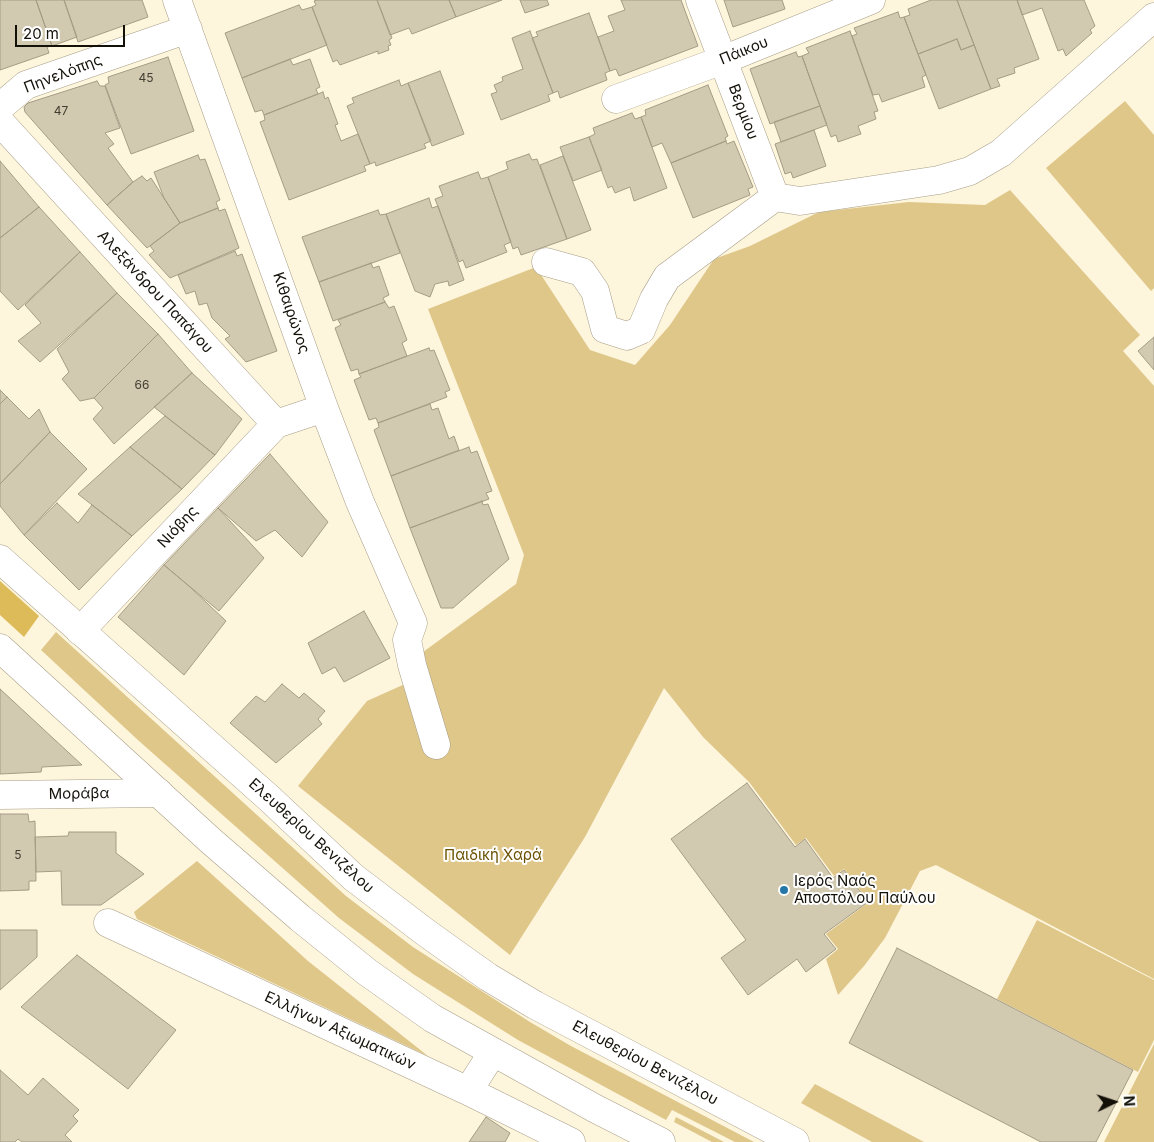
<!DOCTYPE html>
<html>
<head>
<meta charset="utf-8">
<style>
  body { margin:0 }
  #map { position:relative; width:1154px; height:1142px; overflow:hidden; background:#fef5dd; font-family:Inter,sans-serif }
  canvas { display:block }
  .north { position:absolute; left:1089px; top:1077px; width:50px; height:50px; -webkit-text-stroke:4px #fff; paint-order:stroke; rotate:86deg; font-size:14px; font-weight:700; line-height:20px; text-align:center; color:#131008 }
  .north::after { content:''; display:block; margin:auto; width:18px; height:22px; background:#131008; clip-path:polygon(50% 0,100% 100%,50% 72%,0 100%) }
  .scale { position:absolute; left:15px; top:25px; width:110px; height:22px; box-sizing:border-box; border:2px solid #131008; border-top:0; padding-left:6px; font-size:15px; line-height:18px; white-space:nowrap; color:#131008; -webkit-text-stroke:4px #fff; paint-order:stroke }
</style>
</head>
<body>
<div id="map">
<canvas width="1154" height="1142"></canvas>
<div class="north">N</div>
<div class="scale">20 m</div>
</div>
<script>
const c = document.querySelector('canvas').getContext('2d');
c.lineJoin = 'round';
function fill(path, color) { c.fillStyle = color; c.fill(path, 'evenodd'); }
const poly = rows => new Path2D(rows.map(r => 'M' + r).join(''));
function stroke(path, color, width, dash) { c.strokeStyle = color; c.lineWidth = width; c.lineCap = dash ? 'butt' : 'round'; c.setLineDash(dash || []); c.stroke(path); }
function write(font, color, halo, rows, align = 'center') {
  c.font = font + ' Inter,sans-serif'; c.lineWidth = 4; c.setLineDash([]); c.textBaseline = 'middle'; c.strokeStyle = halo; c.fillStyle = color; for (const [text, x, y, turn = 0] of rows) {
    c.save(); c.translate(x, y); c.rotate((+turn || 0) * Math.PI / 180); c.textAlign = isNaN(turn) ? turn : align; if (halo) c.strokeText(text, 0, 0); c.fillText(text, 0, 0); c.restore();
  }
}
const green = poly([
  [1125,101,1154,135,1154,288,1151,291,1046,168],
  [1010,190,1140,335,1123,351,1154,386,1154,979,936,865,920,871,885,938,864,966,838,995,826,959,838,949,826,934,869,902,844,869,834,876,806,838,796,845,749,782,703,737,664,688,585,837,510,955,298,786,367,701,425,675,419,655,516,584,524,555,428,309,536,267,590,350,635,365,670,325,714,259,750,246,819,212,909,202,985,205],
  [56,632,346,896,413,947,530,1022,571,1046,754,1142,735,1142,672,1110,666,1120,518,1040,413,974,339,918,139,741,41,650],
  [197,861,308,961,428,1056,137,919,134,912],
  [1037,920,1154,980,1154,1040,1138,1072,997,999],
  [1154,1044,1154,1142,1104,1142],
  [815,1084,924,1142,872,1142,801,1103],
  [676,1117,724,1142,712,1142,674,1122]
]);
const forest = poly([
  [0,581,39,616,24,637,0,615]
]);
const building = poly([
  [0,0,36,0,52,46,47,47,49,53,0,70,0,0],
  [36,0,64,0,77,37,52,46,36,0],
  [64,0,142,0,148,17,78,42,64,0],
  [317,0,377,0,392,38,389,40,391,45,388,46,389,50,378,54,378,51,340,65,337,60,333,62,312,7,316,5,314,1,317,0],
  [377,0,449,0,456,17,412,34,409,28,390,35,377,0],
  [449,0,502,0,456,17,449,0],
  [520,0,547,0,549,5,525,13,520,0],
  [621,0,681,0,698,46,619,76,616,69,610,71,598,37,614,31,608,16,625,10,621,0],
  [724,0,782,0,785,9,733,27,724,0],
  [931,0,957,0,974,45,961,50,957,39,918,54,904,17,910,15,908,9,931,0],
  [957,0,1017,0,1039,59,1014,68,1015,73,997,79,1000,86,991,89,957,0],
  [1017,0,1084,0,1095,26,1090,30,1092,33,1066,56,1063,49,1058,51,1042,8,1022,15,1017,0],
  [299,5,302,10,312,7,327,45,242,78,225,33,299,5],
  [898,12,900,18,904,17,926,75,922,77,925,87,882,102,879,94,873,95,852,36,857,34,854,28,898,12],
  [589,13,610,71,605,73,607,80,560,98,558,91,553,93,532,38,538,36,536,32,589,13],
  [530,31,553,93,548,95,550,101,501,120,491,94,497,92,494,85,503,81,502,77,523,69,512,38,530,31],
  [850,31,878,111,874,112,876,119,858,126,861,134,838,142,836,135,831,137,802,56,809,53,806,48,850,31],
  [957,39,961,50,974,45,991,89,939,109,918,54,957,39],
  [796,52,798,57,802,56,820,106,770,124,750,69,796,52],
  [168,57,194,131,131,154,105,85,109,83,108,77,168,57],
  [290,59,293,65,310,59,320,87,316,89,318,94,264,115,262,110,255,112,242,78,290,59],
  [440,71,464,134,432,146,408,83,440,71],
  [399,80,401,86,408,83,431,141,424,144,426,148,376,166,375,162,370,164,347,106,354,103,352,98,399,80],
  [97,81,100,86,105,86,120,128,105,133,114,144,108,148,133,182,107,205,25,112,24,107,28,103,97,81],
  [708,85,728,136,725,138,726,141,671,163,662,143,652,147,641,117,646,115,645,110,708,85],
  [323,92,325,99,328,97,338,124,335,125,341,141,358,134,370,164,364,166,366,171,289,200,260,122,265,120,264,115,323,92],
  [820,106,827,125,781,142,774,122,820,106],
  [632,113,635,119,641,117,667,188,634,201,630,187,615,193,612,186,608,188,589,137,595,134,593,128,632,113],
  [814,130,826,166,793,178,791,172,785,174,775,144,814,130],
  [589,137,602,170,573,181,560,147,589,137],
  [726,141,727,144,734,141,753,187,748,189,750,195,693,218,671,163,726,141],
  [529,154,532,160,537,159,567,239,521,255,518,247,513,249,488,177,508,169,506,162,529,154],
  [198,155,200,160,205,159,220,200,216,202,218,208,180,223,164,198,154,172,198,155],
  [563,156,591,230,567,239,540,165,563,156],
  [0,161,39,207,0,238,0,161],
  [478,172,481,179,488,177,511,242,504,245,507,252,466,268,463,260,459,262,435,199,443,196,439,186,478,172],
  [142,176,147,181,151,178,180,223,147,248,107,205,133,182,142,176],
  [429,198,432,208,438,206,464,280,449,286,448,281,435,284,430,297,415,291,386,214,429,198],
  [39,207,80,252,18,310,0,291,0,238,39,207],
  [218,208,219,211,225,209,239,248,170,278,149,255,154,251,150,246,180,223,218,208],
  [378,210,380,215,386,214,400,253,319,282,302,237,378,210],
  [235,251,237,256,242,254,277,351,246,362,225,339,230,336,212,318,207,303,199,305,195,291,186,294,178,275,235,251],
  [80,252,117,293,40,362,18,341,41,323,25,305,80,252],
  [371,263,373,268,379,266,389,295,383,298,385,302,333,321,319,282,371,263],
  [117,293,158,334,94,398,80,401,62,379,69,372,57,349,117,293],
  [385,302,389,308,394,306,407,340,402,343,407,356,359,374,358,369,351,371,335,328,341,325,338,320,385,302],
  [158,334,192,373,114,444,93,419,103,408,94,398,158,334],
  [1154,337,1154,370,1138,351,1154,337],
  [429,348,430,351,434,350,450,390,445,392,447,397,378,423,376,418,369,420,354,380,361,377,359,374,429,348],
  [192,373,242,419,215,455,154,407,192,373],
  [0,390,7,397,0,404,0,390],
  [7,397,29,419,39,409,50,432,0,484,0,404,7,397],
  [430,404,432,410,438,408,449,439,454,436,459,450,391,476,374,430,379,427,378,423,430,404],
  [165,416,215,455,182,489,130,447,165,416],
  [50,432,87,469,24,535,0,506,0,484,50,432],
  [130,447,182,489,132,536,78,494,130,447],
  [469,447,471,453,477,451,492,491,486,493,489,499,410,528,391,476,469,447],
  [270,454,328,522,302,557,275,530,256,541,218,508,270,454],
  [482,501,483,505,488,504,509,559,453,608,441,608,410,528,482,501],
  [57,503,78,523,92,505,132,536,79,590,24,535,57,503],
  [218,508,264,558,219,611,164,565,218,508],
  [164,565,190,587,226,621,184,675,118,617,164,565],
  [364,611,390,658,344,682,335,667,322,674,308,643,364,611],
  [282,684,299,698,304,693,325,711,318,719,322,724,276,763,230,723,256,696,265,702,282,684],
  [0,689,82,765,42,767,41,772,0,774,0,689],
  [747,783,795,847,805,839,833,878,844,870,868,902,824,934,836,949,806,972,797,959,748,995,721,958,746,940,671,839,747,783],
  [0,814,28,814,29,822,35,821,36,881,29,881,29,890,0,891,0,814],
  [69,832,116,832,116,853,144,874,101,905,62,905,61,871,36,872,35,837,68,836,69,832],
  [0,930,37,930,37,957,0,990,0,930],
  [897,948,1133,1070,1096,1142,1041,1142,849,1043,897,948],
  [77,955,176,1030,128,1089,21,1007,77,955],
  [0,1070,28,1095,43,1078,79,1110,73,1116,78,1121,65,1135,72,1142,22,1142,18,1139,15,1142,0,1142,0,1070],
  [486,1117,510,1133,505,1142,469,1142,486,1117]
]);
const minor = poly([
  [177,0,324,408,360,502,413,623,407,640,412,665,436,745],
  [700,0,775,197],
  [616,99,723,60,871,0],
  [0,107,26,85,188,29],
  [0,122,276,424,324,408],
  [546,262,582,272,595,291,605,329,627,336,641,330,654,299,667,277,775,197,800,201,939,180,970,171,1001,153,1154,17],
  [80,631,276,424],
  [0,795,159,793],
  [108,923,468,1091,571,1142],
  [468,1091,493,1052]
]);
const major = poly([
  [0,559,270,799,353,877,425,932,488,977,535,1005,795,1142],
  [0,648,211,841,300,918,367,972,432,1018,596,1109,661,1142]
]);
const markers = [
  [784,890,5,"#2477a7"]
];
const numberNames = [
  ["45",146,78],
  ["47",61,111],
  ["66",142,385],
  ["5",18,855]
];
const streetNames = [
  ["Πάικου",744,51,-22],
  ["Πηνελόπης",63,74,-21],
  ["Βερμίου",743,112,69],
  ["Αλεξάνδρου Παπάγου",155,292,47],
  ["Κιθαιρώνος",291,313,71],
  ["Νιόβης",178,527,-47],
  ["Μοράβα",79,794,-1],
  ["Ελευθερίου Βενιζέλου",311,836,42],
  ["Ελλήνων Αξιωματικών",340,1031,25],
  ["Ελευθερίου Βενιζέλου",645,1063,28]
];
const parkNames = [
  ["Παιδική Χαρά",493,855]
];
const poiNames = [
  ["Ιερός Ναός",794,881],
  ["Αποστόλου Παύλου",794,898]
];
fill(green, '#dfc78a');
fill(forest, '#debb59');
fill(building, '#d2c9b1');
stroke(building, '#a59c86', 1);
stroke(minor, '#a79e88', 29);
stroke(major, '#a79e88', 29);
stroke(minor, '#fff', 28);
stroke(major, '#fff', 28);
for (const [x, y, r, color] of markers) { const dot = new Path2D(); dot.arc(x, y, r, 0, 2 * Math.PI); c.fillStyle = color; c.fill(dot); stroke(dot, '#fff', 2); }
write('12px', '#433e32', null, numberNames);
write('15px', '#131008', '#fff', streetNames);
write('15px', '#695100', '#fff', parkNames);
write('15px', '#131008', '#fff', poiNames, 'left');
</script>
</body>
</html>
